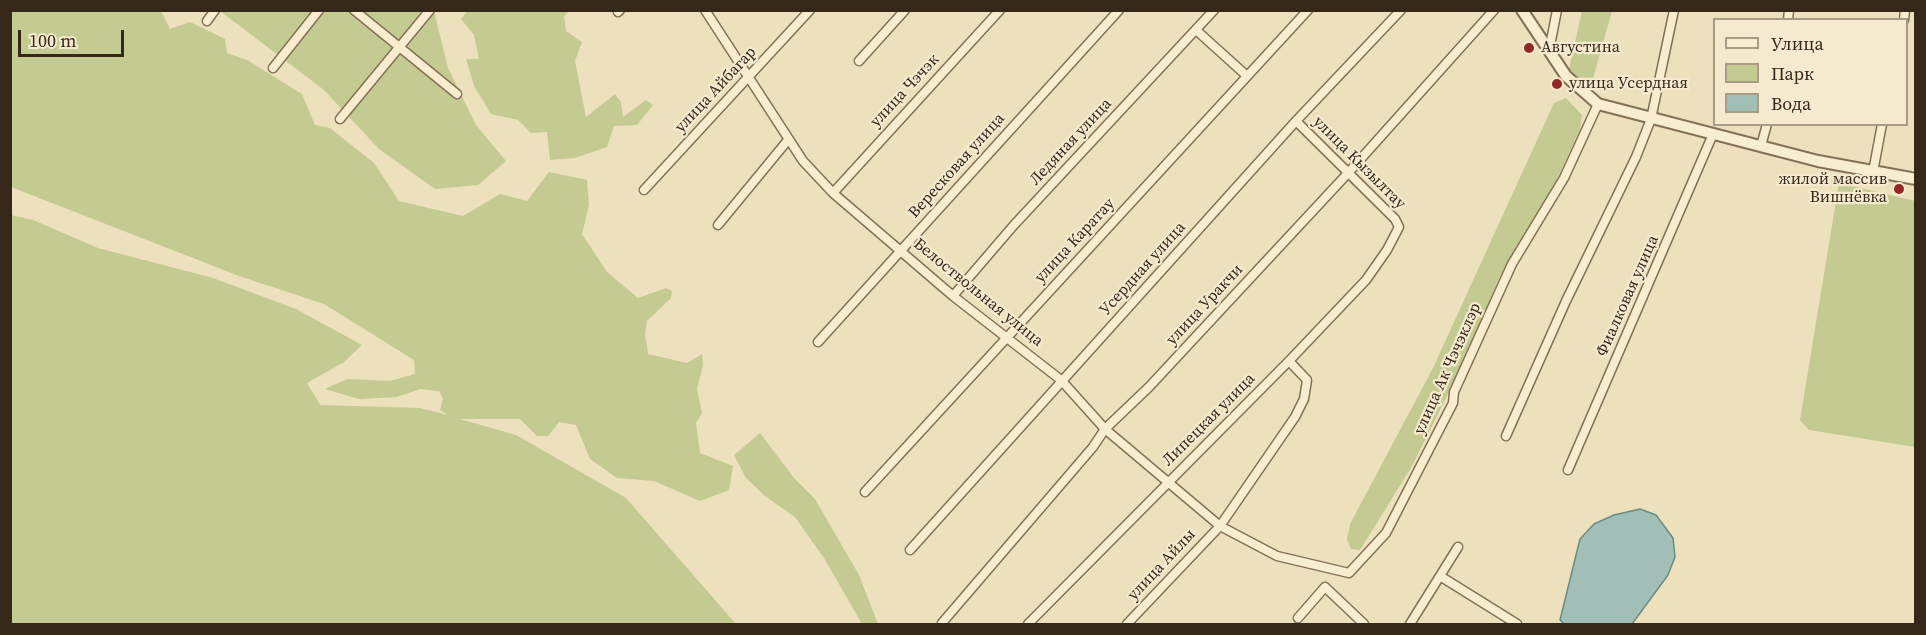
<!DOCTYPE html>
<html>
<head>
<meta charset="utf-8">
<style>
  body { margin:0 }
  #map { position:relative; width:1926px; height:635px; overflow:hidden; background:#ede0bd; font-family:"Source Serif 4",serif }
  canvas { display:block }
  .frame { position:absolute; inset:0; border:12px solid #35281b; pointer-events:none }
  .legend { position:absolute; left:1713px; top:18px; width:195px; height:108px; box-sizing:border-box; background:#f5eacd; border:2px solid #a89c86; margin:0; padding:8px 10px; list-style:none; font-size:18px; color:#35281b }
  .legend li { display:flex; align-items:center; gap:12px; height:30px }
  .legend b { width:30px; border:2px solid #a89c86 }
  .scale { position:absolute; left:18px; top:30px; width:106px; height:27px; box-sizing:border-box; border:3px solid #35281b; border-top:0; padding-left:8px; font-size:18px; line-height:21px; white-space:nowrap; color:#35281b; -webkit-text-stroke:4px #f5eacd; paint-order:stroke }
</style>
</head>
<body>
<div id="map">
<canvas width="1926" height="635"></canvas>
<div class="frame"></div>
<ul class="legend">
<li><b style="height:8px;background:#f9edd0"></b>Улица</li>
<li><b style="height:16px;background:#c3cb92"></b>Парк</li>
<li><b style="height:16px;background:#a1bfb7"></b>Вода</li>
</ul>
<div class="scale">100 m</div>
</div>
<script>
const c = document.querySelector('canvas').getContext('2d');
c.lineJoin = 'round';
function fill(path, color) { c.fillStyle = color; c.fill(path, 'evenodd'); }
const poly = rows => new Path2D(rows.map(r => 'M' + r).join(''));
function stroke(path, color, width, dash) { c.strokeStyle = color; c.lineWidth = width; c.lineCap = dash ? 'butt' : 'round'; c.setLineDash(dash || []); c.stroke(path); }
function write(font, color, halo, rows, align = 'center') {
  c.font = font + ' "Source Serif 4",serif'; c.lineWidth = 4.5; c.setLineDash([]); c.textBaseline = 'middle'; c.strokeStyle = halo; c.fillStyle = color; for (const [text, x, y, turn = 0] of rows) {
    c.save(); c.translate(x, y); c.rotate((+turn || 0) * Math.PI / 180); c.textAlign = isNaN(turn) ? turn : align; if (halo) c.strokeText(text, 0, 0); c.fillText(text, 0, 0); c.restore();
  }
}
const green = poly([
  [11,10,161,11,170,29,190,22,225,39,227,53,247,60,302,94,315,125,330,128,374,163,399,201,463,216,500,194,527,201,549,172,587,180,589,205,582,234,607,272,638,298,666,288,672,291,671,298,647,321,645,333,648,354,687,363,702,354,703,365,697,389,702,413,696,423,700,453,733,466,729,490,700,501,654,481,617,478,590,459,576,425,559,422,548,436,537,436,520,419,460,419,516,435,626,498,736,624,11,624,11,215,33,220,98,248,213,278,296,309,362,345,344,362,307,383,320,405,420,408,448,415,440,410,443,399,439,391,420,389,397,397,359,399,325,389,347,379,390,381,415,374,414,360,324,304,239,276,11,187],
  [220,11,434,11,448,68,476,125,506,161,478,185,435,189,379,149,324,90],
  [467,11,570,11,564,16,566,31,582,42,575,61,586,117,615,94,621,102,623,117,646,100,653,105,637,125,614,126,607,147,575,158,550,160,547,132,531,133,518,120,491,114,474,86,466,59,479,59,474,35,461,19],
  [1582,11,1612,11,1589,93,1568,73],
  [1566,98,1582,115,1580,129,1543,210,1499,278,1469,352,1411,468,1360,550,1351,549,1347,539,1350,524,1433,368,1554,103],
  [1839,183,1915,201,1915,447,1809,430,1800,420],
  [760,433,794,478,815,499,859,575,878,624,862,624,824,558,795,517,765,496,746,478,734,455]
]);
const water = poly([
  [1640,509,1656,515,1673,538,1675,557,1668,575,1632,624,1564,624,1560,620,1580,539,1594,524,1614,515,1640,509]
]);
const minor = poly([
  [354,10,457,94],
  [705,10,803,161,833,193,953,296,1061,380,1105,429,1220,526,1277,556,1349,573,1386,533,1453,403,1454,392,1512,264,1564,178,1598,104],
  [618,12,620,10],
  [1788,20,1789,10],
  [1904,20,1905,10],
  [207,21,215,10],
  [1196,30,1247,76],
  [1549,51,1557,10],
  [859,61,905,10],
  [273,68,319,10],
  [340,119,430,10],
  [1761,146,1767,124],
  [1873,172,1882,124],
  [644,190,810,10],
  [833,193,1000,10],
  [718,225,788,140],
  [953,296,1014,225,1214,10],
  [818,342,1119,10],
  [1506,436,1566,301,1636,157,1651,119,1674,10],
  [1568,470,1713,134],
  [865,492,1308,10],
  [910,550,1296,121,1401,10],
  [1440,576,1517,624],
  [1298,618,1325,587,1364,624],
  [942,623,1093,447,1105,429,1149,387,1349,172,1494,10],
  [1028,624,1289,361,1366,280,1387,250,1399,227,1395,219,1296,121],
  [1127,624,1220,526,1295,417,1304,399,1307,380,1289,361],
  [1410,624,1458,547]
]);
const tertiary = poly([
  [1522,10,1566,76,1598,104,1818,161,1916,179]
]);
const markers = [
  [1529,48,6,"#942827"],
  [1557,84,6,"#942827"],
  [1899,189,6,"#942827"]
];
const poiNames = [
  ["Августина",1541,48],
  ["улица Усердная",1569,84],
  ["жилой массив",1887,180,"right"],
  ["Вишнёвка",1887,198,"right"]
];
const streetNames = [
  ["улица Айбагар",716,90,-47],
  ["улица Чэчэк",905,91,-47],
  ["Ледяная улица",1071,142,-47],
  ["улица Кызылтау",1359,163,45],
  ["Вересковая улица",957,166,-48],
  ["улица Каратау",1075,241,-47],
  ["Усердная улица",1143,269,-48],
  ["Белоствольная улица",978,293,39],
  ["Фиалковая улица",1628,296,-66],
  ["улица Уракчи",1205,305,-47],
  ["улица Ак Чэчэклэр",1448,369,-66],
  ["Липецкая улица",1209,420,-45],
  ["улица Айлы",1162,565,-47]
];
fill(green, '#c3cb92');
fill(water, '#a1bfb7');
stroke(water, '#698c84', 1.5);
stroke(minor, '#857057', 11);
stroke(tertiary, '#857057', 14);
stroke(minor, '#f9edd0', 8);
stroke(tertiary, '#f9edd0', 10);
for (const [x, y, r, color] of markers) { const dot = new Path2D(); dot.arc(x, y, r, 0, 2 * Math.PI); c.fillStyle = color; c.fill(dot); stroke(dot, '#f5eacd', 2); }
write('16px', '#35281b', '#f5eacd', poiNames, 'left');
write('16px', '#35281b', '#f5eacd', streetNames);
</script>
</body>
</html>
